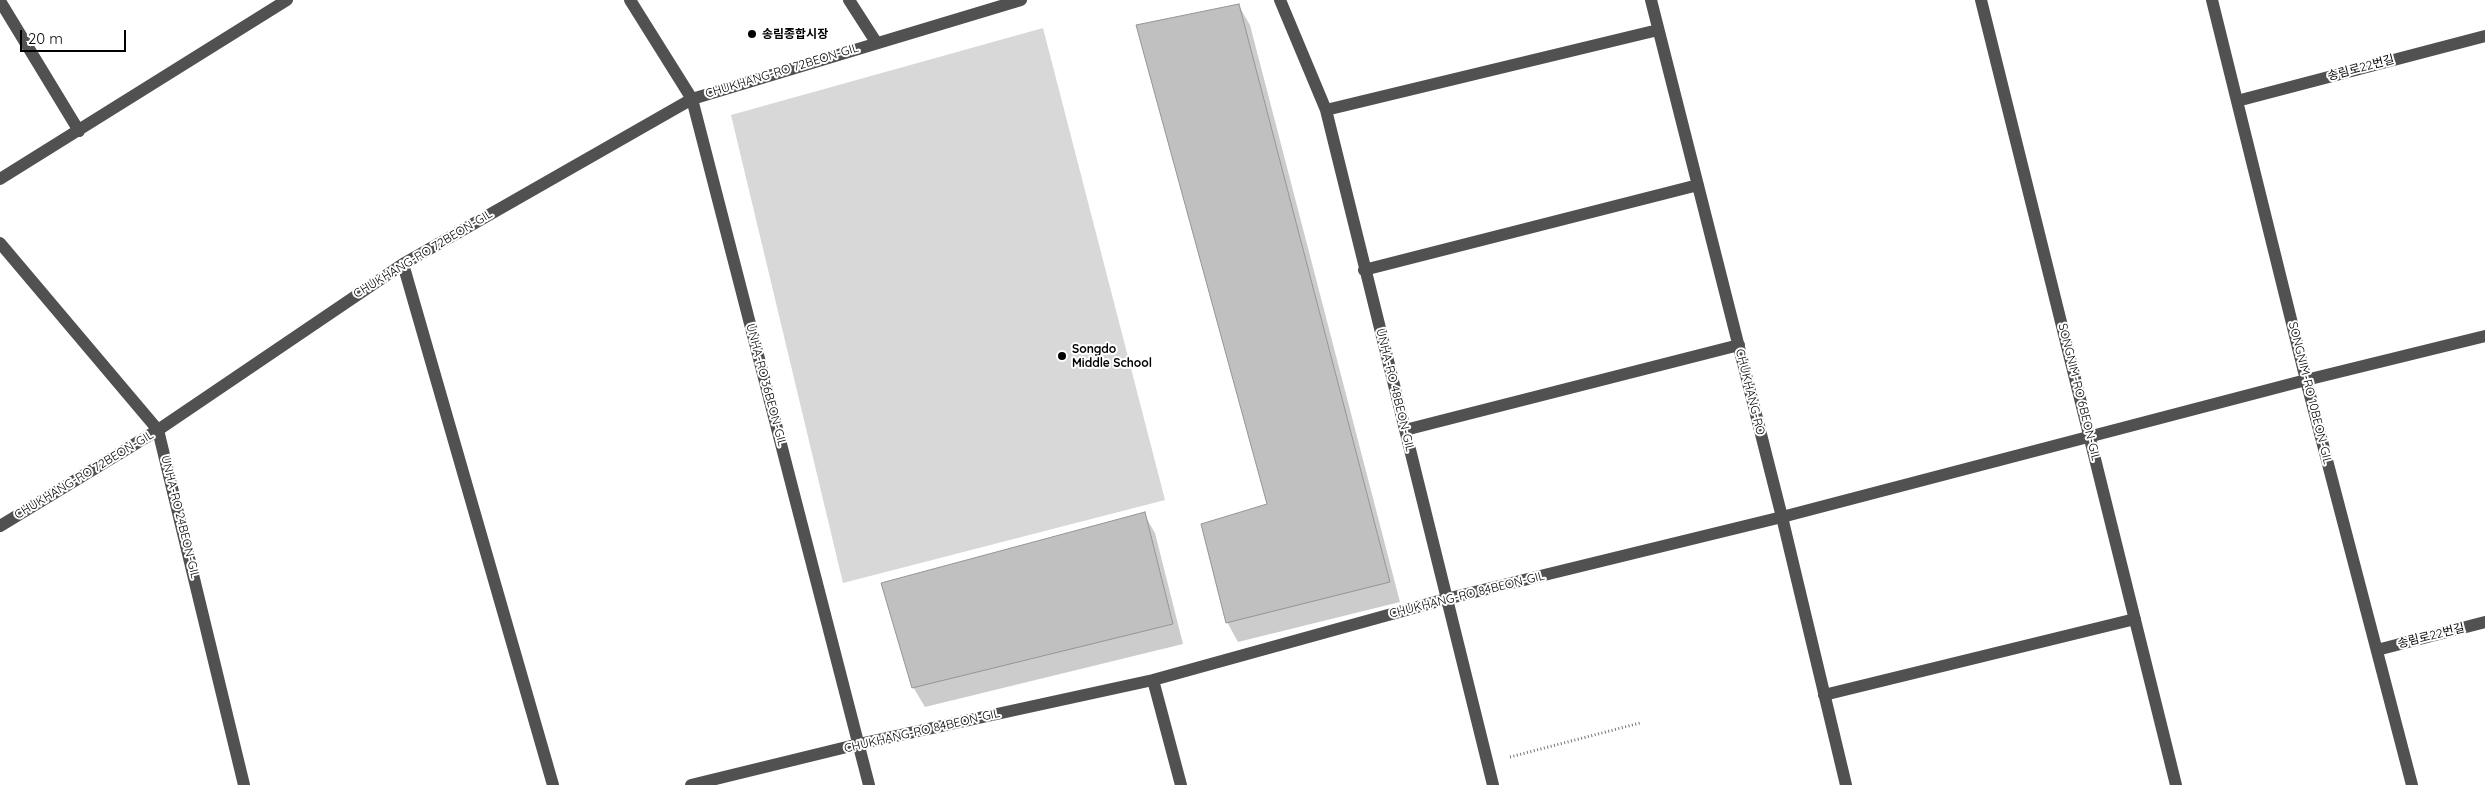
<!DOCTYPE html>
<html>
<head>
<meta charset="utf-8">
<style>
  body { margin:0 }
  #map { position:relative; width:2485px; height:785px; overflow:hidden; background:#fff; font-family:Quicksand,sans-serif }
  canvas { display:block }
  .scale { position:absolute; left:20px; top:30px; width:106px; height:22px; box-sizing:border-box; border:2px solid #000; border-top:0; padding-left:6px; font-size:15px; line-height:18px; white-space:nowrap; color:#000; -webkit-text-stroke:4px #fff; paint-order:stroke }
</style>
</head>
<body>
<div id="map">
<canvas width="2485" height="785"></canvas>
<div class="scale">20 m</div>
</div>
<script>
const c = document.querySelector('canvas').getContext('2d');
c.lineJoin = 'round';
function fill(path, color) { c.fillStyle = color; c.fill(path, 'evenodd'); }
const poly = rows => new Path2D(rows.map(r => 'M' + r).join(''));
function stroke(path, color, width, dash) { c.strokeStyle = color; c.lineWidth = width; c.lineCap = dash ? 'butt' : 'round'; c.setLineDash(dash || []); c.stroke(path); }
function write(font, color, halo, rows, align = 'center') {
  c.font = font + ' Quicksand,"Noto Sans KR",sans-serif'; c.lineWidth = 4; c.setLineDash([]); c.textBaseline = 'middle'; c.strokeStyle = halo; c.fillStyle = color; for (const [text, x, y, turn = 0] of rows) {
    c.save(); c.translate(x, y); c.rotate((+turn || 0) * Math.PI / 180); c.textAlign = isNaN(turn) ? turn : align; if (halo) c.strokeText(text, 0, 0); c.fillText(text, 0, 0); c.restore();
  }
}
const green = poly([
  [1043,28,1165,500,843,583,731,115]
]);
const shadow = poly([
  [1239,6,1250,25,1400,602,1238,642,1227,622,1269,505],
  [1144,514,1155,533,1183,644,925,707,913,687]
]);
const building = poly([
  [1239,4,1390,582,1226,623,1201,524,1267,504,1136,25,1239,4],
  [1145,512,1173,624,912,688,881,583,1145,512]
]);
const path = poly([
  [1510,757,1640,723]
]);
const minor = poly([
  [630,0,692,99,869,785],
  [849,0,876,42],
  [1280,0,1326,110,1493,785],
  [1651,0,1782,517,1846,785],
  [1981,0,2176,785],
  [2212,0,2306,380,2412,785],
  [0,1,79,131],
  [2237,101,2485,36],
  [1326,110,1658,30],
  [0,179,287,0],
  [0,243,158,430,244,785],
  [403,264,553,785],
  [1364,270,1698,185],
  [1405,430,1739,345],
  [0,526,158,430,403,264,692,99,1021,0],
  [2377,650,2485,622],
  [1153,680,1181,785],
  [1824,695,2135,619],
  [691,785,859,744,1153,680,1446,599,1782,517,2306,380,2485,336]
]);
const markers = [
  [752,34,5,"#000"],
  [1062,356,5,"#000"]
];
const poiNames = [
  ["송림종합시장",762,34],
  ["Songdo",1072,349],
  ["Middle School",1072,363]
];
const streetNames = [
  ["송림로22번길",2361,68,-15],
  ["CHUKHANG-RO 72BEON-GIL",782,71,-17],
  ["CHUKHANG-RO 72BEON-GIL",423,254,-31],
  ["UNHA-RO 36BEON-GIL",766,385,75],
  ["UNHA-RO 48BEON-GIL",1395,390,76],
  ["CHUKHANG-RO",1750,392,76],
  ["SONGNIM-RO 6BEON-GIL",2079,392,76],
  ["SONGNIM-RO 10BEON-GIL",2310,393,76],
  ["CHUKHANG-RO 72BEON-GIL",84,475,-31],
  ["UNHA-RO 24BEON-GIL",180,517,76],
  ["CHUKHANG-RO 84BEON-GIL",1467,595,-14],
  ["송림로22번길",2431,636,-14],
  ["CHUKHANG-RO 84BEON-GIL",922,731,-13]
];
fill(green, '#d8d8d8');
fill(shadow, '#0003');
fill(building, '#c0c0c0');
stroke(building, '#959595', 1);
stroke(path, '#737373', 3, [1, 2.5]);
stroke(minor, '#515151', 12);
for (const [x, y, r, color] of markers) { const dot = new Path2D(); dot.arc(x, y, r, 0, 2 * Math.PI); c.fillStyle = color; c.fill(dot); stroke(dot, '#fff', 2); }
write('bold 12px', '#000', '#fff', poiNames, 'left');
write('12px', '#000', '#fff', streetNames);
</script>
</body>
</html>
